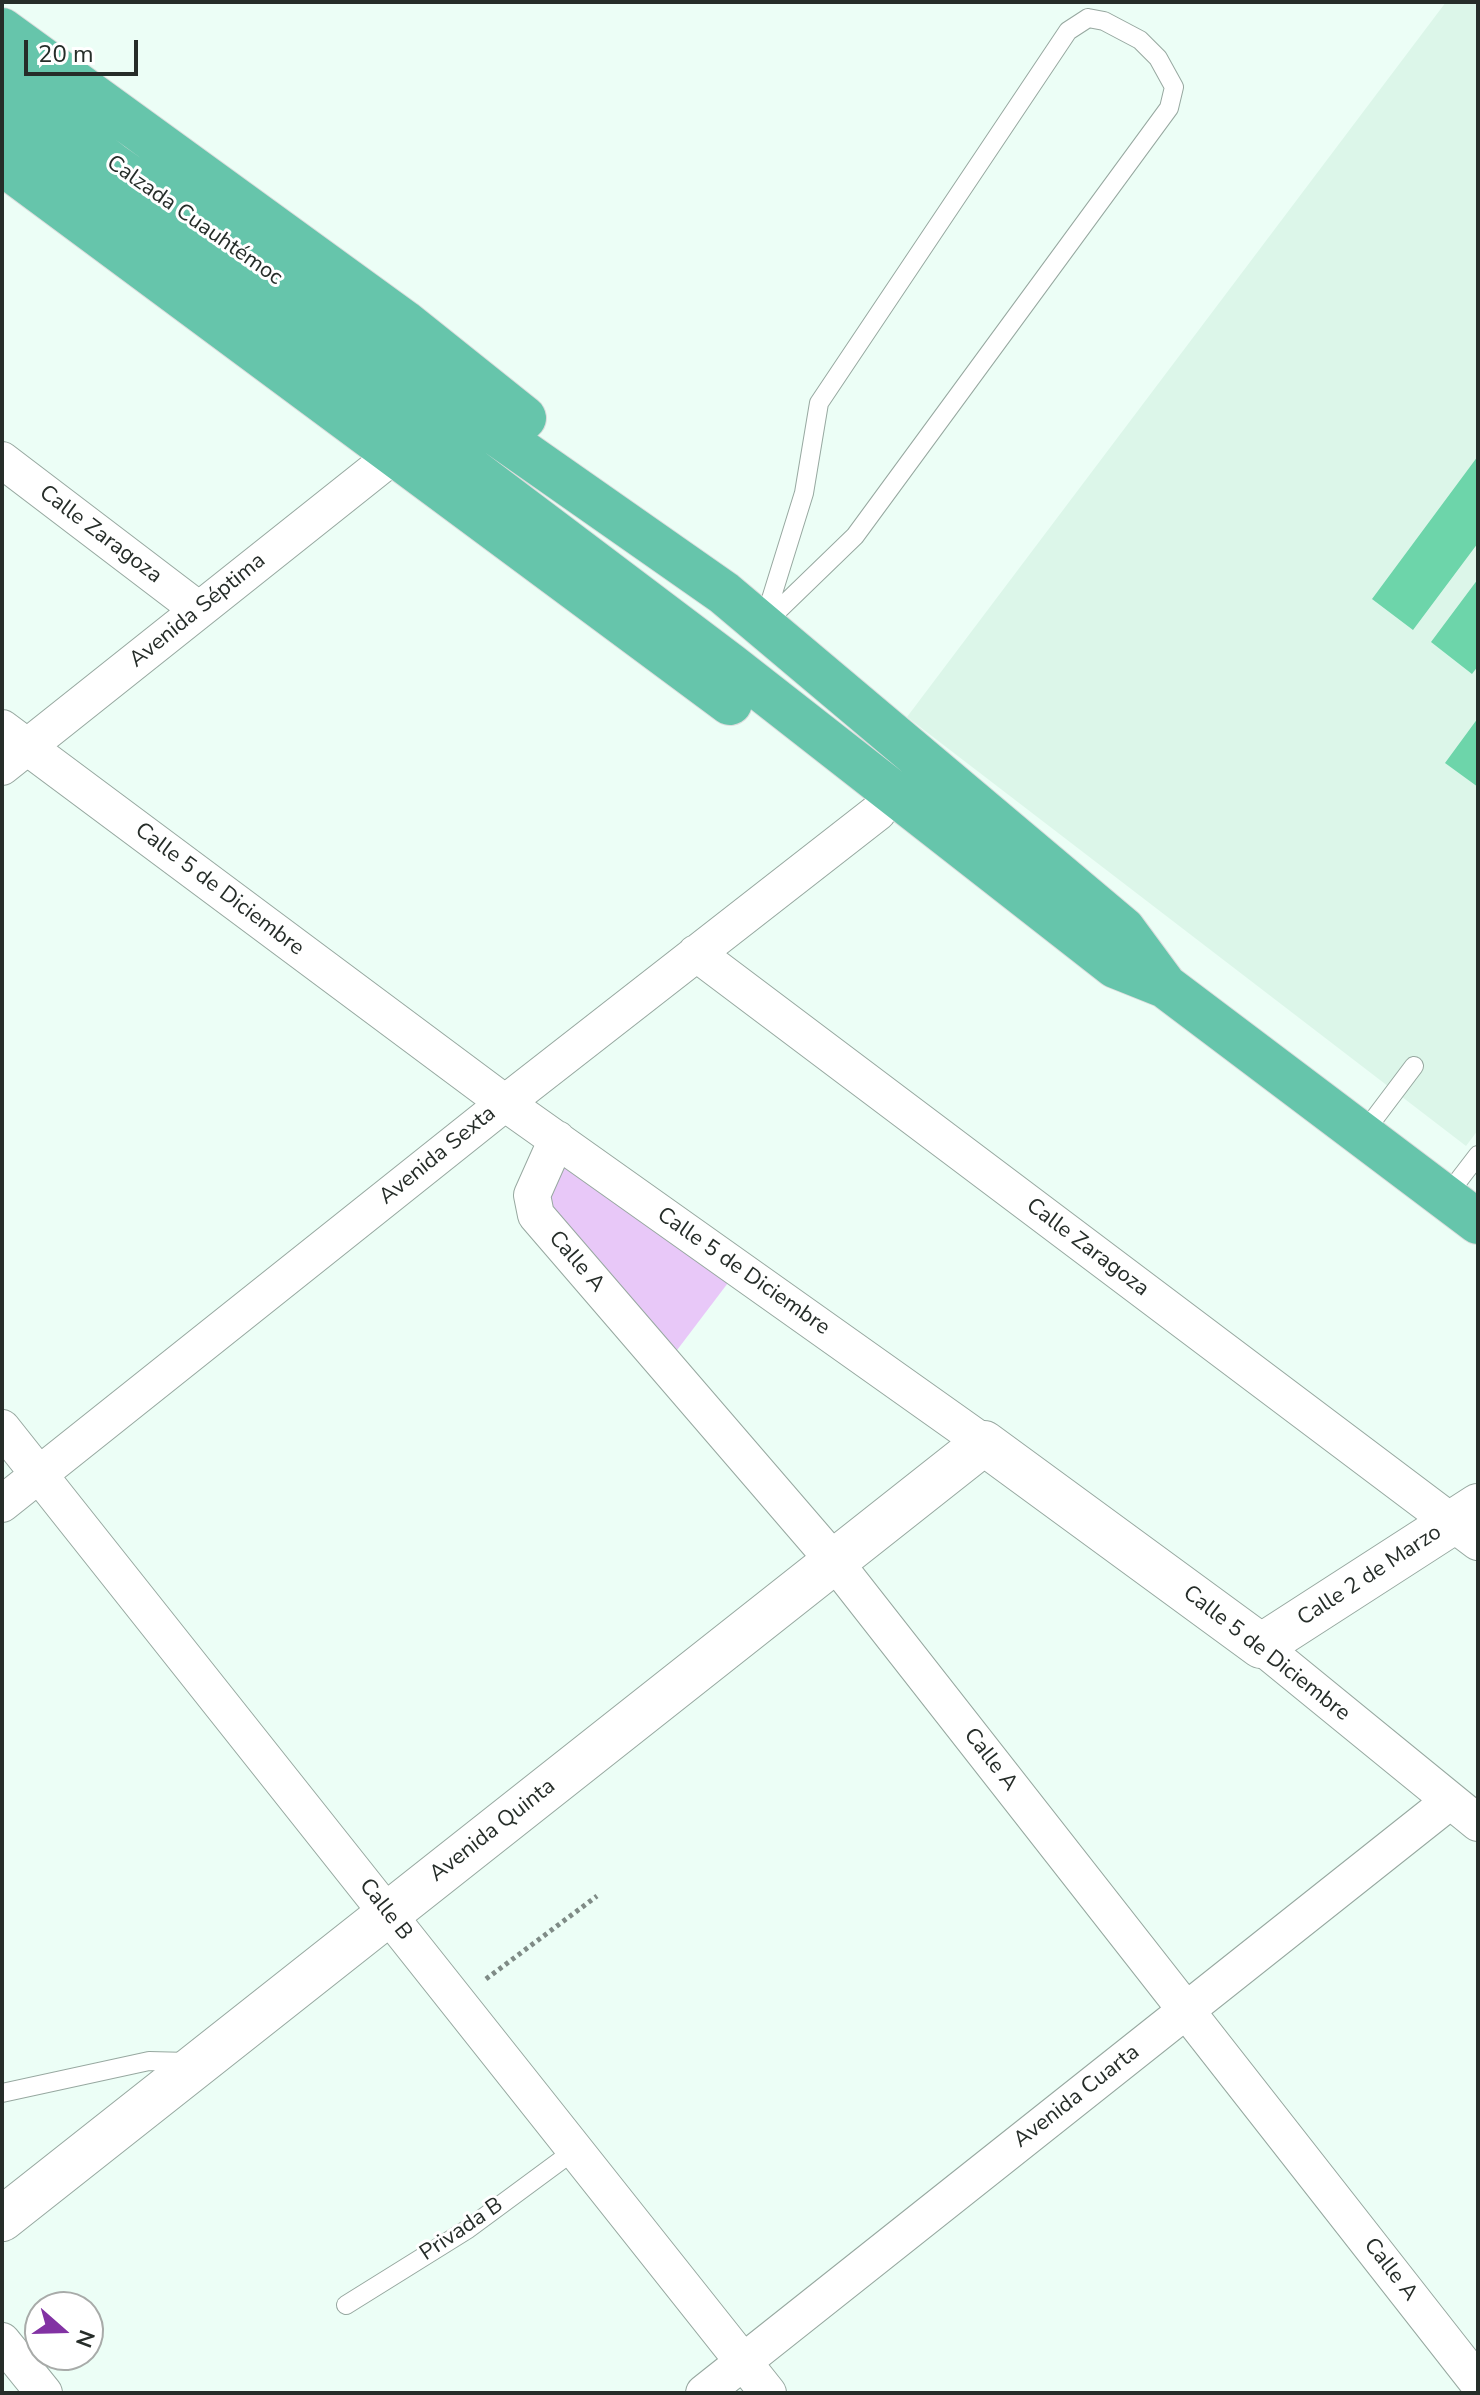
<!DOCTYPE html>
<html>
<head>
<meta charset="utf-8">
<style>
  body { margin:0 }
  #map { position:relative; width:1480px; height:2395px; overflow:hidden; background:#ecfef6; font-family:"Nunito Sans",sans-serif }
  canvas { display:block }
  .frame { position:absolute; inset:0; border:4px solid #262d29; pointer-events:none }
  .north { position:absolute; left:24px; top:2291px; width:80px; height:80px; box-sizing:border-box; background:#fff; border:2px solid #a8aba9; border-radius:50%; rotate:110deg; font-size:22px; font-weight:700; line-height:32px; text-align:center; color:#262d29 }
  .north::after { content:''; display:block; margin:auto; width:28px; height:36px; background:#8232a3; clip-path:polygon(50% 0,100% 100%,50% 72%,0 100%) }
  .scale { position:absolute; left:24px; top:40px; width:114px; height:36px; box-sizing:border-box; border:4px solid #262d29; border-top:0; padding-left:10px; font-size:24px; line-height:28px; white-space:nowrap; color:#262d29; -webkit-text-stroke:6px #fff; paint-order:stroke }
</style>
</head>
<body>
<div id="map">
<canvas width="1480" height="2395"></canvas>
<div class="frame"></div>
<div class="north">N</div>
<div class="scale">20 m</div>
</div>
<script>
const c = document.querySelector('canvas').getContext('2d');
c.lineJoin = 'round';
function fill(path, color) { c.fillStyle = color; c.fill(path, 'evenodd'); }
const poly = rows => new Path2D(rows.map(r => 'M' + r).join(''));
function stroke(path, color, width, dash) { c.strokeStyle = color; c.lineWidth = width; c.lineCap = dash ? 'butt' : 'round'; c.setLineDash(dash || []); c.stroke(path); }
function write(font, color, halo, rows, align = 'center') {
  c.font = font + ' "Nunito Sans",sans-serif'; c.lineWidth = 6; c.setLineDash([]); c.textBaseline = 'middle'; c.strokeStyle = halo; c.fillStyle = color; for (const [text, x, y, turn = 0] of rows) {
    c.save(); c.translate(x, y); c.rotate((+turn || 0) * Math.PI / 180); c.textAlign = isNaN(turn) ? turn : align; if (halo) c.strokeText(text, 0, 0); c.fillText(text, 0, 0); c.restore();
  }
}
const built = poly([
  [1446,2,1478,2,1478,1130,1466,1146,907,717]
]);
const green = poly([
  [559,1145,737,1271,668,1362,537,1208]
]);
const building = poly([
  [1478,456,1478,543,1413,630,1372,599],
  [1478,579,1478,666,1472,674,1431,642],
  [1478,718,1478,787,1445,763]
]);
const path = poly([
  [486,1979,597,1896]
]);
const lane = poly([
  [1088,18,1104,21,1140,40,1158,58,1174,87,1169,108,855,536,763,625,804,493,819,403,1068,31,1088,18],
  [1359,1133,1365,1131,1414,1066],
  [1445,1198,1478,1155],
  [2,2093,149,2061,189,2062],
  [346,2305,468,2229,575,2150]
]);
const street = poly([
  [2,460,199,610],
  [2,728,505,1103,984,1443],
  [2,767,394,455],
  [696,953,1478,1542],
  [557,1139,532,1195,536,1215,834,1561,1478,2383],
  [2,1428,768,2393],
  [2,1504,505,1103,878,812],
  [1261,1646,1478,1823],
  [2,2341,44,2393],
  [704,2393,1450,1801]
]);
const secondary = poly([
  [2,2219,984,1443,1261,1646,1478,1506]
]);
const primary = poly([
  [2,30,404,322,524,418],
  [2,80,111,164,724,593,1123,929,1165,986],
  [2,121,96,194,371,394,730,665,1115,966,1165,986,1478,1222],
  [2,163,730,703]
]);
const streetNames = [
  ["Calzada Cuauhtémoc",194,221,35],
  ["Calle Zaragoza",100,535,37],
  ["Avenida Séptima",198,611,-39],
  ["Calle 5 de Diciembre",219,890,37],
  ["Avenida Sexta",438,1156,-39],
  ["Calle Zaragoza",1087,1248,37],
  ["Calle A",576,1262,49],
  ["Calle 5 de Diciembre",743,1272,35],
  ["Calle 2 de Marzo",1370,1576,-33],
  ["Calle 5 de Diciembre",1266,1654,38],
  ["Calle A",990,1760,52],
  ["Avenida Quinta",493,1831,-38],
  ["Calle B",385,1910,52],
  ["Avenida Cuarta",1077,2097,-38],
  ["Privada B",462,2230,-34],
  ["Calle A",1390,2270,52]
];
fill(built, '#dcf6e9');
fill(green, '#e8c8f8');
fill(building, '#6dd5aa');
stroke(lane, '#97a8a0', 20);
stroke(street, '#97a8a0', 38);
stroke(secondary, '#97a8a0', 46);
stroke(primary, '#dcdddd', 46);
stroke(path, '#7f8b86', 5, [4, 4]);
stroke(lane, '#fff', 18);
stroke(street, '#fff', 36);
stroke(secondary, '#fff', 44);
stroke(primary, '#66c5ab', 44);
write('22px', '#262d29', '#fff', streetNames);
</script>
</body>
</html>
